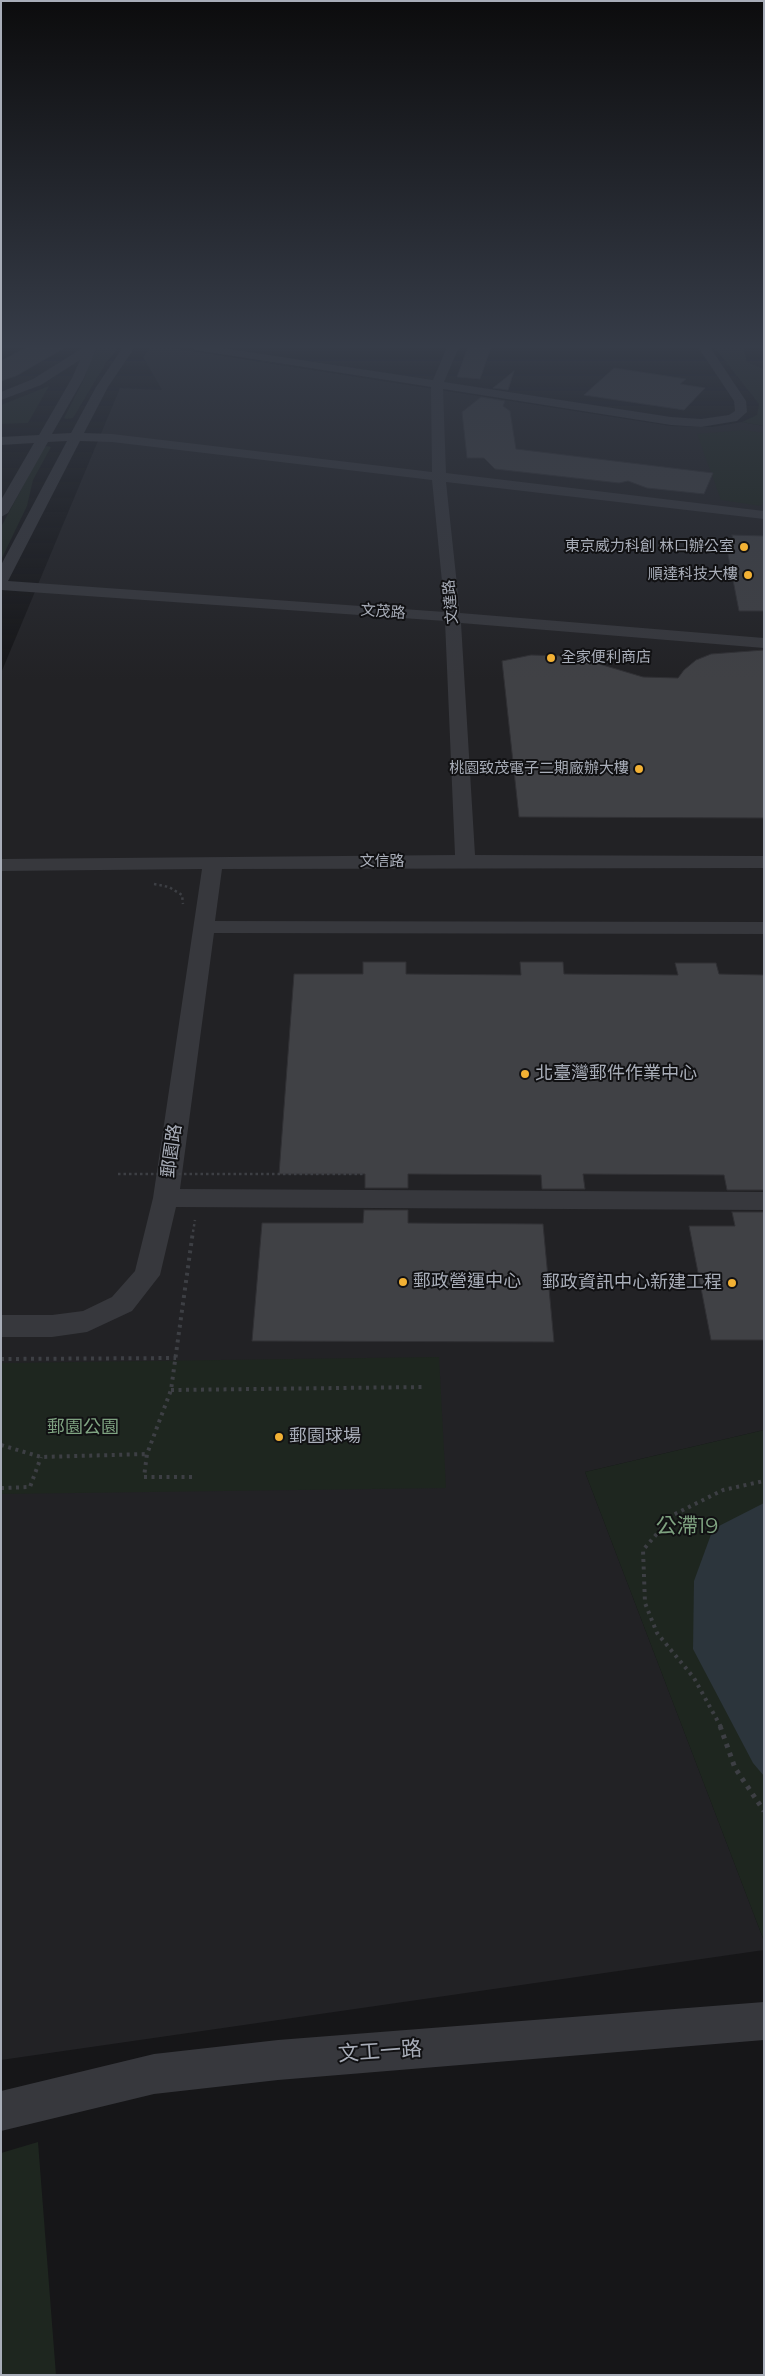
<!DOCTYPE html>
<html>
<head>
<meta charset="utf-8">
<style>
  body { margin:0 }
  #map { position:relative; width:765px; height:2376px; overflow:hidden; background:#161618; font-family:Montserrat,sans-serif }
  canvas { display:block }
  .frame { position:absolute; inset:0; border:2px solid #a8adb8; pointer-events:none }
</style>
</head>
<body>
<div id="map">
<canvas width="765" height="2376"></canvas>
<div class="frame"></div>
</div>
<script>
const c = document.querySelector('canvas').getContext('2d');
c.lineJoin = 'round';
function fill(path, color) { c.fillStyle = color; c.fill(path, 'evenodd'); }
const poly = rows => new Path2D(rows.map(r => 'M' + r).join(''));
function stroke(path, color, width, dash) { c.strokeStyle = color; c.lineWidth = width; c.lineCap = dash ? 'butt' : 'round'; c.setLineDash(dash || []); c.stroke(path); }
function write(font, color, halo, rows, align = 'center') {
  c.font = font + ' Montserrat,"Noto Sans TC",sans-serif'; c.lineWidth = 4; c.setLineDash([]); c.textBaseline = 'middle'; c.strokeStyle = halo; c.fillStyle = color; for (const [text, x, y, turn = 0] of rows) {
    c.save(); c.translate(x, y); c.rotate((+turn || 0) * Math.PI / 180); c.textAlign = isNaN(turn) ? turn : align; if (halo) c.strokeText(text, 0, 0); c.fillText(text, 0, 0); c.restore();
  }
}
const built = poly([
  [151,347,165,347,671,426,712,427,742,422,764,426,764,1430,585,1472,764,1941,764,1950,1,2060,1,673,120,388,162,390,143,357]
]);
const green = poly([
  [99,347,119,347,106,363,73,418,66,419,64,418,85,377,89,362],
  [714,347,743,347,747,362,764,369,764,426,742,422,757,415,759,404],
  [49,386,28,423,1,424,1,405],
  [743,430,764,433,764,501,761,506,721,500,697,434],
  [47,446,51,447,33,480,27,506,1,560,1,527,44,447],
  [439,1357,446,1488,1,1494,1,1363],
  [764,1430,764,1941,585,1472],
  [38,2142,56,2375,1,2375,1,2153]
]);
const water = poly([
  [764,1503,764,1776,753,1763,693,1649,694,1581,713,1529]
]);
const building = poly([
  [27,347,66,347,16,376,1,381,1,361,27,347],
  [468,347,491,347,480,379,457,377,468,347],
  [614,368,686,379,680,384,705,388,684,410,584,395,614,368],
  [514,371,508,390,493,388,514,371],
  [481,397,505,401,503,406,510,411,516,449,713,473,704,494,647,488,628,481,619,483,495,469,484,458,467,458,462,412,481,397],
  [732,535,764,536,764,611,739,611,725,539,733,539,732,535],
  [764,650,764,818,519,817,502,661,531,655,564,656,596,663,643,677,678,678,684,670,696,660,711,654,764,650],
  [363,962,406,962,406,974,521,975,520,962,563,962,564,974,678,975,675,963,716,963,719,974,764,975,764,1190,727,1190,724,1175,583,1174,585,1189,542,1189,541,1175,408,1174,408,1188,365,1188,365,1174,279,1174,294,974,363,974,363,962],
  [364,1210,408,1210,408,1223,543,1224,554,1342,252,1341,262,1223,363,1223,364,1210],
  [732,1212,764,1212,764,1340,711,1340,689,1226,735,1226,732,1212]
]);
const pathFar2 = poly([
  [154,884,169,887,182,895,183,904],
  [193,1232,195,1220]
]);
const pathFar1 = poly([
  [1,1359,176,1358],
  [171,1390,425,1387],
  [1,1445,41,1457,147,1454],
  [192,1477,144,1477,147,1454,171,1390,193,1231],
  [1,1488,30,1487,41,1457],
  [721,1727,694,1678,657,1633,645,1603,643,1550,673,1515,723,1490,764,1481]
]);
const path = poly([
  [720,1726,735,1768,764,1811]
]);
const minor = poly([
  [84,347,97,347,84,378,52,434,71,433,96,387,123,347,135,347,108,387,84,433,112,434,432,472,431,387,195,350,189,347,216,347,433,380,447,347,459,347,444,382,671,417,701,419,729,415,735,411,734,401,698,347,710,347,746,401,747,412,737,421,701,427,671,425,443,389,446,473,764,511,764,519,446,482,460,613,764,638,764,648,461,623,475,855,764,856,764,868,222,869,215,921,764,922,764,934,214,933,180,1189,764,1192,764,1210,176,1207,160,1275,132,1311,87,1332,52,1337,1,1337,1,1315,52,1315,83,1311,112,1297,135,1271,153,1198,202,869,1,871,1,859,455,855,445,621,1,590,1,565,67,441,48,442,8,513,1,517,1,500,34,443,1,445,1,437,39,435,72,378,80,360,41,385,1,400,1,392,33,379,84,347],
  [80,441,112,442,432,480,445,612,8,581,80,441],
  [764,2002,764,2040,278,2080,154,2094,1,2131,1,2091,154,2054,278,2040,764,2002]
]);
const pathBridge = poly([
  [118,1174,365,1174]
]);
const markers = [
  [744,547,5,"#f2b134"],
  [748,575,5,"#f2b134"],
  [551,658,5,"#f2b134"],
  [639,769,5,"#f2b134"],
  [525,1074,5,"#f2b134"],
  [403,1282,5,"#f2b134"],
  [732,1283,5,"#f2b134"],
  [279,1437,5,"#f2b134"]
];
const farPoinames = [
  ["東京威力科創 林口辦公室",734,547],
  ["順達科技大樓",738,575],
  ["全家便利商店",561,658,"left"],
  ["桃園致茂電子二期廠辦大樓",629,769]
];
const farStreetnames = [
  ["文達路",451,602,-95],
  ["文茂路",383,612,4],
  ["文信路",382,862]
];
const poiNames = [
  ["北臺灣郵件作業中心",535,1074],
  ["郵政營運中心",413,1282],
  ["郵政資訊中心新建工程",722,1283,"right"],
  ["郵園球場",289,1437]
];
const streetNames = [
  ["郵園路",172,1151,-82]
];
const parkNames = [
  ["郵園公園",83,1428]
];
const nearParknames = [
  ["公滯19",687,1527]
];
const nearStreetnames = [
  ["文工一路",380,2052,-4]
];
fill(built, '#222225');
fill(green, '#1e261f');
fill(water, '#2c353c');
fill(building, '#404145');
stroke(building, '#303034', 1);
stroke(pathFar2, '#3d3f44', 2.5, [2.5, 3]);
stroke(pathFar1, '#3d3f44', 4, [3, 4.5]);
stroke(path, '#3d3f44', 5, [4, 5.5]);
fill(minor, '#37383d');
stroke(pathBridge, '#3d3f44', 2.5, [2.5, 3]);
const sky = c.createLinearGradient(0, 0, 0, 680);
sky.addColorStop(0, '#0c0c0d');
sky.addColorStop(0.51, '#363c48');
sky.addColorStop(1, '#363c4800');
c.fillStyle = sky;
c.fillRect(0, 0, 765, 680);
for (const [x, y, r, color] of markers) { const dot = new Path2D(); dot.arc(x, y, r, 0, 2 * Math.PI); c.fillStyle = color; c.fill(dot); stroke(dot, '#111113', 2); }
write('15px', '#a8adb8', '#111113', farPoinames, 'right');
write('15px', '#a8adb8', '#111113', farStreetnames);
write('18px', '#a8adb8', '#111113', poiNames, 'left');
write('18px', '#a8adb8', '#111113', streetNames);
write('18px', '#7fa381', '#111113', parkNames);
write('21px', '#7fa381', '#111113', nearParknames);
write('21px', '#a8adb8', '#111113', nearStreetnames);
</script>
</body>
</html>
